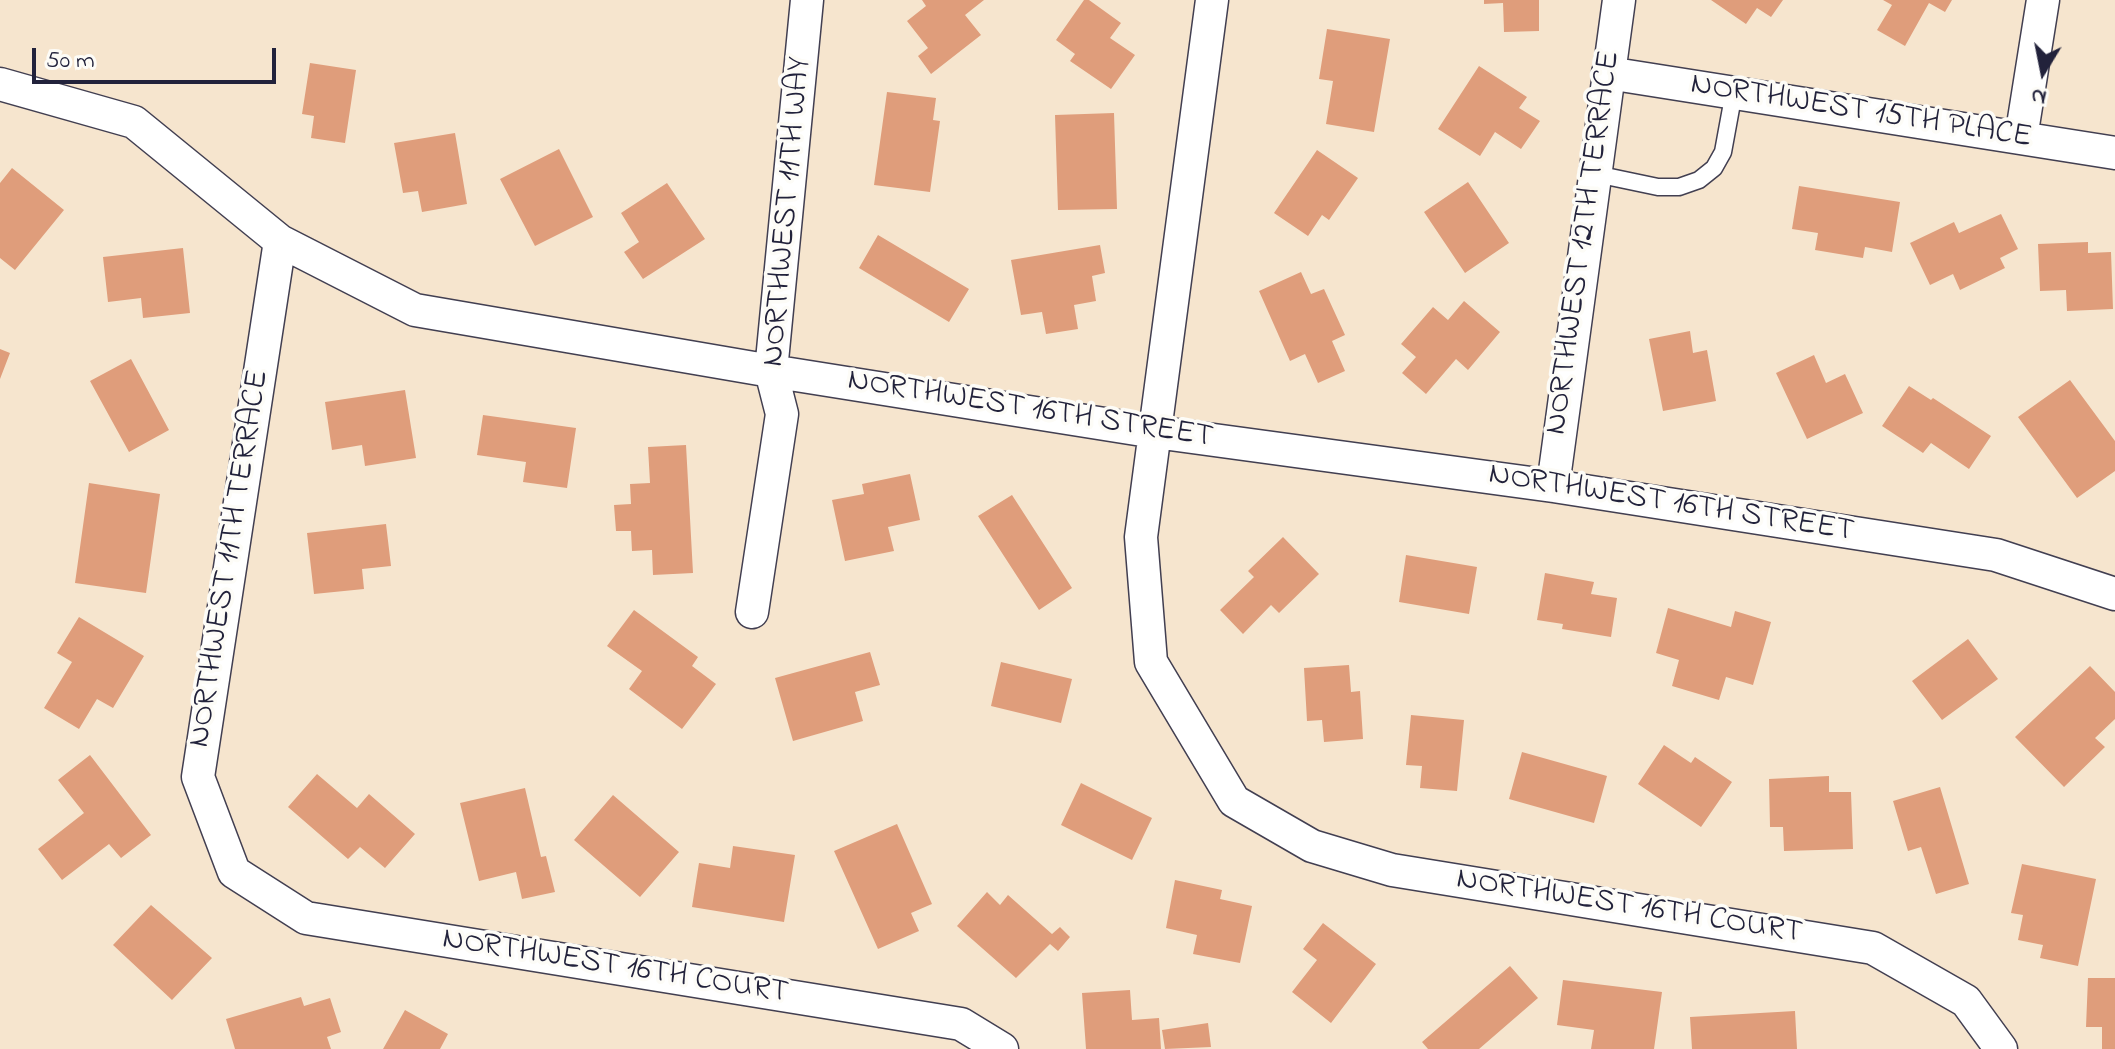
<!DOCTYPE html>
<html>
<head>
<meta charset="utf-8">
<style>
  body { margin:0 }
  #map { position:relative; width:2115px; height:1049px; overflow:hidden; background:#f6e5ce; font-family:"Indie Flower",sans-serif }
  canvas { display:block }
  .north { position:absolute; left:2003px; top:32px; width:80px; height:80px; -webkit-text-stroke:6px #fdfcf7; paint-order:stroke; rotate:190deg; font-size:22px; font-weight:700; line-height:32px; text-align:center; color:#22223b }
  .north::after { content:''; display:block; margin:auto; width:28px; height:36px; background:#22223b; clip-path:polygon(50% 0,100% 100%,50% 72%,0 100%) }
  .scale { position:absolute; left:32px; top:48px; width:244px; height:36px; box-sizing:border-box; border:4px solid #22223b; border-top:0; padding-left:10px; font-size:24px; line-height:28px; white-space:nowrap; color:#22223b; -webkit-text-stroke:6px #fdfcf7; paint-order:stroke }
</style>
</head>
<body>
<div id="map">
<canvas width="2115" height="1049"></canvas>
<div class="north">N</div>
<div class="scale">50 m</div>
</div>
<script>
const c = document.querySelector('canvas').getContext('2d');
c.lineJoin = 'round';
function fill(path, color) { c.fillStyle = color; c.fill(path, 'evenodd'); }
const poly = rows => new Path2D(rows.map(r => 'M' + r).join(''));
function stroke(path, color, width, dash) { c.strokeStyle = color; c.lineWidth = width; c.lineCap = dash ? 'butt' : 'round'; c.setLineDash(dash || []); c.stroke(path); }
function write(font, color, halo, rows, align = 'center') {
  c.font = font + ' "Indie Flower",sans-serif'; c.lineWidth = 7; c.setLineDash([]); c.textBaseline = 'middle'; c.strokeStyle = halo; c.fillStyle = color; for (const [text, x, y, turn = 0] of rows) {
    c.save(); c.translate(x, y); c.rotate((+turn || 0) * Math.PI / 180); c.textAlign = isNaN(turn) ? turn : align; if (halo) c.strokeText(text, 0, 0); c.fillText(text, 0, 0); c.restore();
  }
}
const building = poly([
  [922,0,984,0,965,15,981,35,931,74,918,56,928,48,907,21,926,6],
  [1084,0,1089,0,1121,23,1110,38,1135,55,1111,89,1070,61,1075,54,1056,40],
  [1484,0,1539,0,1539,31,1504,32,1503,3,1484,4],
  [1711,0,1783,0,1771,17,1757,8,1746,24],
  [1883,0,1952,0,1945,12,1929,3,1905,46,1877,30,1892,5],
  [1327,29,1390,39,1374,132,1326,124,1333,81,1319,79],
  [310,63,356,70,345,143,311,138,314,116,302,114],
  [1479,66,1527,97,1519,108,1540,121,1521,149,1495,132,1480,156,1438,129],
  [887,92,936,98,933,120,940,121,930,192,874,185],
  [1114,113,1117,209,1058,210,1055,115],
  [455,133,467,204,422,212,418,191,403,193,394,143],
  [559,149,593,217,535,246,500,179],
  [1317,150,1358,178,1329,220,1322,215,1308,236,1274,213],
  [12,168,64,210,15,270,0,258,0,183],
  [1468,182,1509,243,1465,273,1424,212],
  [667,183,705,239,643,279,624,252,639,242,621,213],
  [1799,186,1900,202,1892,252,1865,247,1863,258,1815,250,1818,233,1792,229],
  [2001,214,2018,249,2000,258,2005,268,1960,290,1953,274,1930,285,1910,243,1954,222,1959,233],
  [878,235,969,289,949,322,859,268],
  [2088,242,2088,253,2111,252,2113,309,2067,311,2066,290,2040,291,2038,244],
  [1100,245,1105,273,1092,276,1096,301,1074,305,1078,329,1046,334,1042,312,1021,315,1011,260],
  [183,248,190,313,143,318,141,298,108,302,103,257],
  [1301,272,1311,294,1324,289,1345,335,1332,341,1345,371,1318,383,1305,354,1290,361,1259,291],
  [1464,301,1500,332,1468,370,1456,359,1426,394,1402,373,1416,357,1401,344,1433,307,1448,320],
  [1690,331,1693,353,1707,350,1716,401,1663,411,1649,339],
  [0,349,10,353,0,379],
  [1814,355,1826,383,1845,374,1863,413,1807,439,1776,373],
  [131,359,169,430,129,452,90,381],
  [2070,380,2115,441,2115,471,2077,498,2018,417],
  [1909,386,1931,400,1933,398,1991,436,1969,469,1931,443,1923,453,1882,426],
  [405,390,416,458,365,466,362,445,332,450,325,402],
  [483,415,576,428,567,488,523,482,526,462,477,455],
  [686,445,693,573,653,575,652,550,632,551,631,531,616,531,614,505,631,504,630,484,650,483,648,447],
  [910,474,920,520,888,527,894,551,845,561,832,500,864,494,862,484],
  [89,483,160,494,146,593,75,583],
  [1012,495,1072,588,1039,610,978,516],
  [386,524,391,566,362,569,364,589,314,594,307,533],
  [1283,537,1319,574,1279,613,1271,605,1243,634,1220,610,1254,577,1248,571],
  [1406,555,1477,567,1469,614,1399,602],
  [1545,573,1594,582,1591,594,1617,598,1611,637,1562,629,1563,624,1537,620],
  [1668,608,1731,627,1735,611,1771,622,1753,685,1726,677,1719,700,1672,686,1679,660,1656,653],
  [634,610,698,657,692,666,716,684,682,729,629,689,642,671,607,646],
  [79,617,144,656,113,708,97,699,79,729,44,708,72,662,57,653],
  [1968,639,1998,679,1942,720,1912,681],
  [870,652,880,685,855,692,863,721,793,741,775,678],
  [1001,662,1072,679,1061,723,991,706],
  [1349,665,1351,692,1360,691,1363,739,1324,742,1322,720,1307,721,1304,668],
  [2090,666,2115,692,2115,719,2095,738,2105,747,2064,787,2015,737],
  [1411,715,1464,720,1457,791,1420,788,1422,766,1406,765],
  [1664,745,1691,763,1695,757,1732,782,1701,827,1638,784],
  [1522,752,1607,776,1594,823,1509,799],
  [90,755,151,835,121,858,109,844,62,880,38,849,84,813,58,780],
  [317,774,357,808,369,794,415,834,385,868,360,847,348,859,288,807],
  [1829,776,1829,792,1851,792,1853,849,1784,851,1783,827,1770,827,1769,779],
  [1081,783,1152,818,1132,860,1061,825],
  [1940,787,1969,884,1936,894,1921,847,1908,851,1893,801],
  [525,788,541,857,546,856,555,892,522,899,516,872,479,881,460,803],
  [613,795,679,852,640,897,574,840],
  [897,824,932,904,911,913,919,931,878,949,834,851],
  [733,846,795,855,784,922,692,907,699,863,730,868],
  [2022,864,2096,879,2078,966,2040,958,2043,945,2018,940,2023,915,2011,913],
  [1175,880,1222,890,1220,899,1252,906,1240,963,1193,954,1197,935,1166,928],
  [987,892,1000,905,1008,895,1052,934,1060,927,1070,937,1058,951,1050,944,1016,978,957,926],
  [151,905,212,958,172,1000,113,945],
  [1323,923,1376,964,1331,1023,1292,992,1317,960,1303,949],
  [1510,966,1538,998,1479,1049,1428,1049,1422,1042],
  [2088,978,2115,978,2115,1049,2102,1049,2102,1027,2086,1027],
  [1563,980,1662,992,1654,1049,1591,1049,1594,1030,1557,1025],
  [1130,990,1132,1020,1159,1018,1161,1049,1086,1049,1082,993],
  [301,997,304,1006,330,998,341,1032,327,1037,331,1049,235,1049,226,1019],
  [405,1010,448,1034,440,1049,383,1049],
  [1795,1011,1797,1049,1692,1049,1690,1017],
  [1208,1023,1211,1047,1165,1049,1162,1030]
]);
const lane = poly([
  [1596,174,1658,187,1679,187,1699,180,1714,168,1723,152,1734,92]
]);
const street = poly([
  [1212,0,1141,537,1151,662,1234,801,1312,846,1392,870,1873,948,1966,1001,2001,1049],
  [1608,73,2115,153],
  [0,84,134,122,280,241,415,310,771,371,1155,432,1553,486,1996,555,2115,594],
  [2021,138,2043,0],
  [280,241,198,777,234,872,306,918,961,1024,1002,1049],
  [1553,486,1619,0],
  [752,612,782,414,771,371,807,0]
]);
const streetNames = [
  ["NORTHWEST 15TH PLACE",1861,113,9],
  ["NORTHWEST 11TH WAY",789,212,-85],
  ["NORTHWEST 12TH TERRACE",1585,243,-82],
  ["NORTHWEST 16TH STREET",1030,411,9],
  ["NORTHWEST 16TH STREET",1671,505,9],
  ["NORTHWEST 11TH TERRACE",231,559,-81],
  ["NORTHWEST 16TH COURT",1629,908,9],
  ["NORTHWEST 16TH COURT",615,968,9]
];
fill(building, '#df9d7b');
stroke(lane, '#423f51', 19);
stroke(street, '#423f51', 35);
stroke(lane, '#fff', 16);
stroke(street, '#fff', 32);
write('32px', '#22223b', '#fdfcf7', streetNames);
</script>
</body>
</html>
